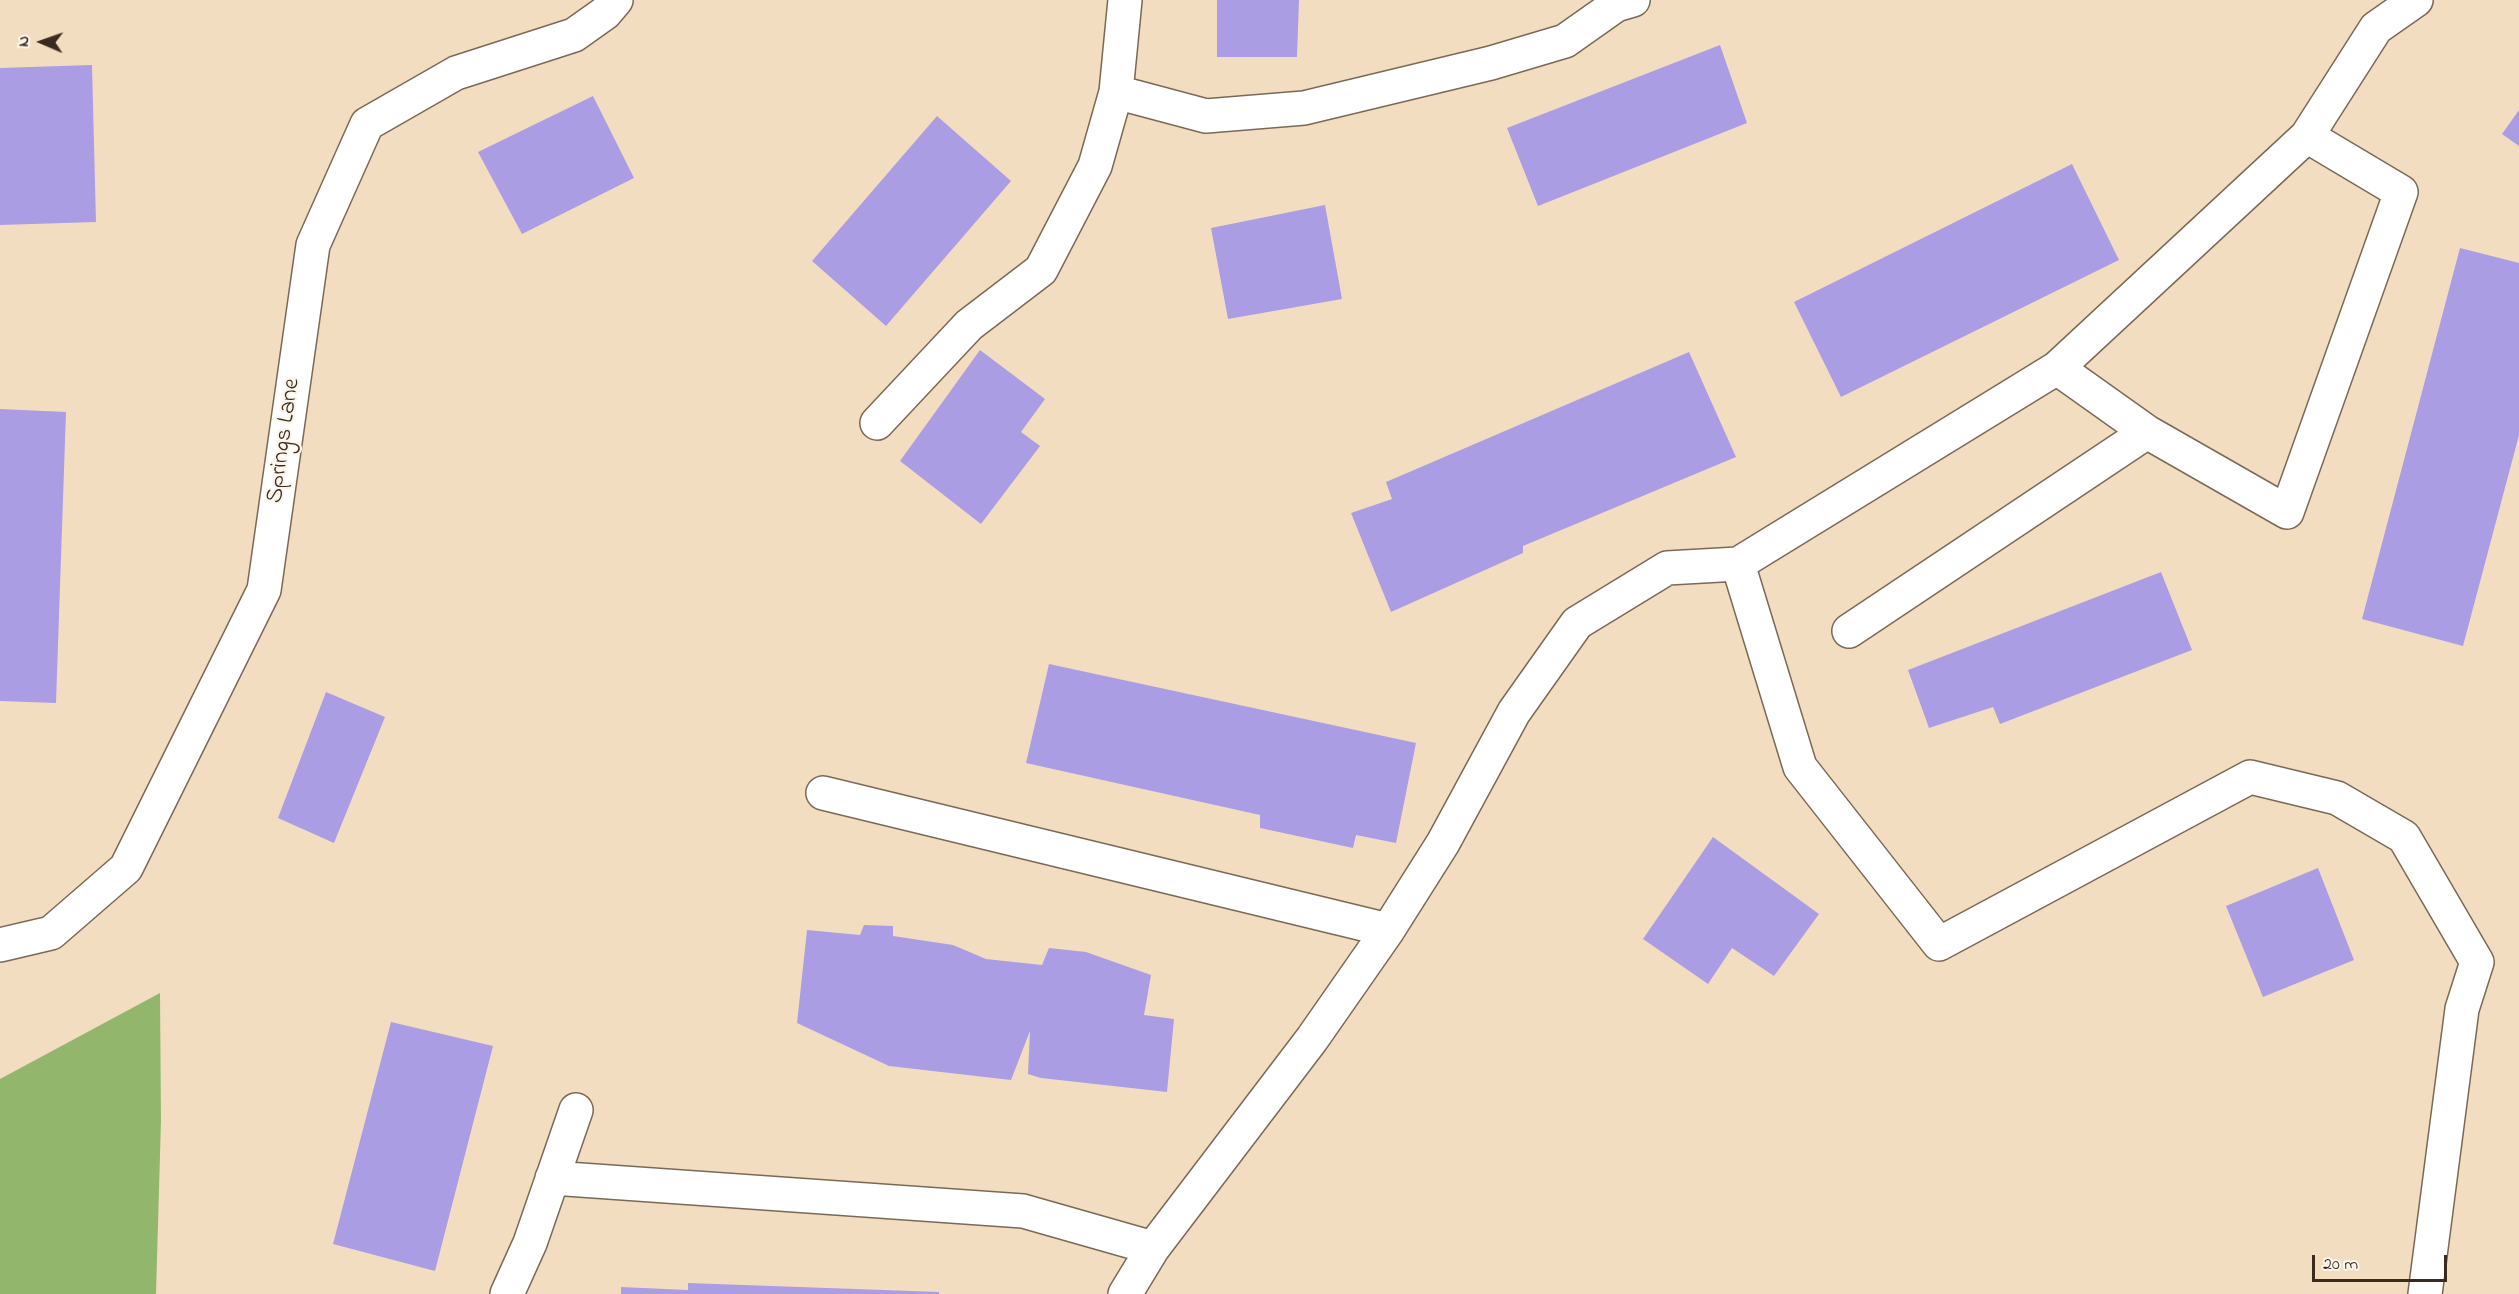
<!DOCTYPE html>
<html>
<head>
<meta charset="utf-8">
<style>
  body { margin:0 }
  #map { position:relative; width:2519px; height:1294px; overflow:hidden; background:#f3ddc0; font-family:"Indie Flower",sans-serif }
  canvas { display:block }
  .north { position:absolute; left:12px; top:12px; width:60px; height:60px; -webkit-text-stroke:4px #fbf7ec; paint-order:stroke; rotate:272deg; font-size:16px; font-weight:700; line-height:24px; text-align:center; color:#3b2a1e }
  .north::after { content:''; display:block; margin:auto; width:21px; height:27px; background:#3b2a1e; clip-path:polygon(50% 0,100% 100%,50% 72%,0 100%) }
  .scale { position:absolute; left:2312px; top:1255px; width:135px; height:27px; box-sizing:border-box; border:3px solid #3b2a1e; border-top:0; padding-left:8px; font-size:18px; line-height:21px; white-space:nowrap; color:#3b2a1e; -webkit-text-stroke:4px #fbf7ec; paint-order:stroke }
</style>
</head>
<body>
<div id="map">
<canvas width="2519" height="1294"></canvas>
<div class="north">N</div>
<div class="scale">20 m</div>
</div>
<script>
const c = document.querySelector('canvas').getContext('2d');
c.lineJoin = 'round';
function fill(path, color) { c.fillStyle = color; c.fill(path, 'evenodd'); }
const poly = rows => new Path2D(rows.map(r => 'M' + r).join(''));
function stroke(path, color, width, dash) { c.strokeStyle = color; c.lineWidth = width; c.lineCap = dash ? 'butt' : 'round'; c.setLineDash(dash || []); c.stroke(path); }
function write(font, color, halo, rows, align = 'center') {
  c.font = font + ' "Indie Flower",sans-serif'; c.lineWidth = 4.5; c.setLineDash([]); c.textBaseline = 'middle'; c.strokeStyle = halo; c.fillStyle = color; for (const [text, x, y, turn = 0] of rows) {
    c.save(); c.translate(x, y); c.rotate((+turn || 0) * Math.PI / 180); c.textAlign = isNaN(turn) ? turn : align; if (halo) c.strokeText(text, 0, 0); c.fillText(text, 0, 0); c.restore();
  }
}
const forest = poly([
  [160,993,161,1120,156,1294,0,1294,0,1079]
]);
const building = poly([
  [1217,0,1299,0,1297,57,1217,57],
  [1720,45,1747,123,1538,206,1507,128],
  [92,65,96,222,0,225,0,68],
  [593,96,634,178,522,234,478,152],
  [2519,110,2519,146,2502,134],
  [937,116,1011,181,886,326,812,261],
  [2072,164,2119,260,1841,397,1794,302],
  [1325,205,1342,299,1228,319,1211,228],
  [2460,248,2519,263,2519,435,2463,646,2362,619],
  [980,350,1045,399,1021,432,1040,446,981,524,900,461],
  [1689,352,1736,457,1523,546,1523,553,1391,612,1351,513,1392,499,1386,482],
  [0,409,66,412,56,703,0,701],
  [2161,572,2192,650,2000,724,1993,707,1929,728,1908,670],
  [1049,664,1416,743,1396,843,1356,835,1353,848,1260,828,1260,815,1026,763],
  [326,692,385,717,334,843,278,818],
  [1713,837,1819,914,1774,976,1732,948,1708,984,1643,939],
  [2318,868,2354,960,2263,997,2226,906],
  [864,925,893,926,893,936,953,945,986,959,1042,965,1049,948,1086,952,1151,975,1144,1015,1174,1019,1167,1092,1041,1078,1028,1074,1030,1031,1011,1080,889,1066,797,1023,807,930,860,935],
  [391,1022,493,1046,435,1271,333,1244],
  [688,1283,939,1292,939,1294,621,1294,621,1287,688,1290]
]);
const street = poly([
  [1116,92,1206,116,1304,108,1491,63,1565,41,1616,5,1633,0],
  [2307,136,2376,28,2416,0],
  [877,423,969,325,1041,270,1095,166,1116,92,1125,0],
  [1738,564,1800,767,1939,944,2250,777,2337,798,2404,837,2477,962,2462,1009,2425,1294],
  [1849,631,2147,432],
  [823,793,1388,930],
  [0,945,51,933,126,868,264,590,313,245,367,124,456,73,574,35,605,13,616,0],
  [552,1178,1023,1211,1153,1248,1125,1294],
  [1153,1248,1312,1039,1388,930,1443,843,1514,712,1577,623,1667,568,1738,564,2057,368,2147,432,2287,512,2401,192,2307,136,2057,368],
  [507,1294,530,1243,576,1110]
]);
const streetNames = [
  ["Springs Lane",285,441,-82]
];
fill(forest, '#92b76c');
fill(building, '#ab9de4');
stroke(street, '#7b6957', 36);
stroke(street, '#fff', 33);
write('24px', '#3b2a1e', '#fbf7ec', streetNames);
</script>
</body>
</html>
